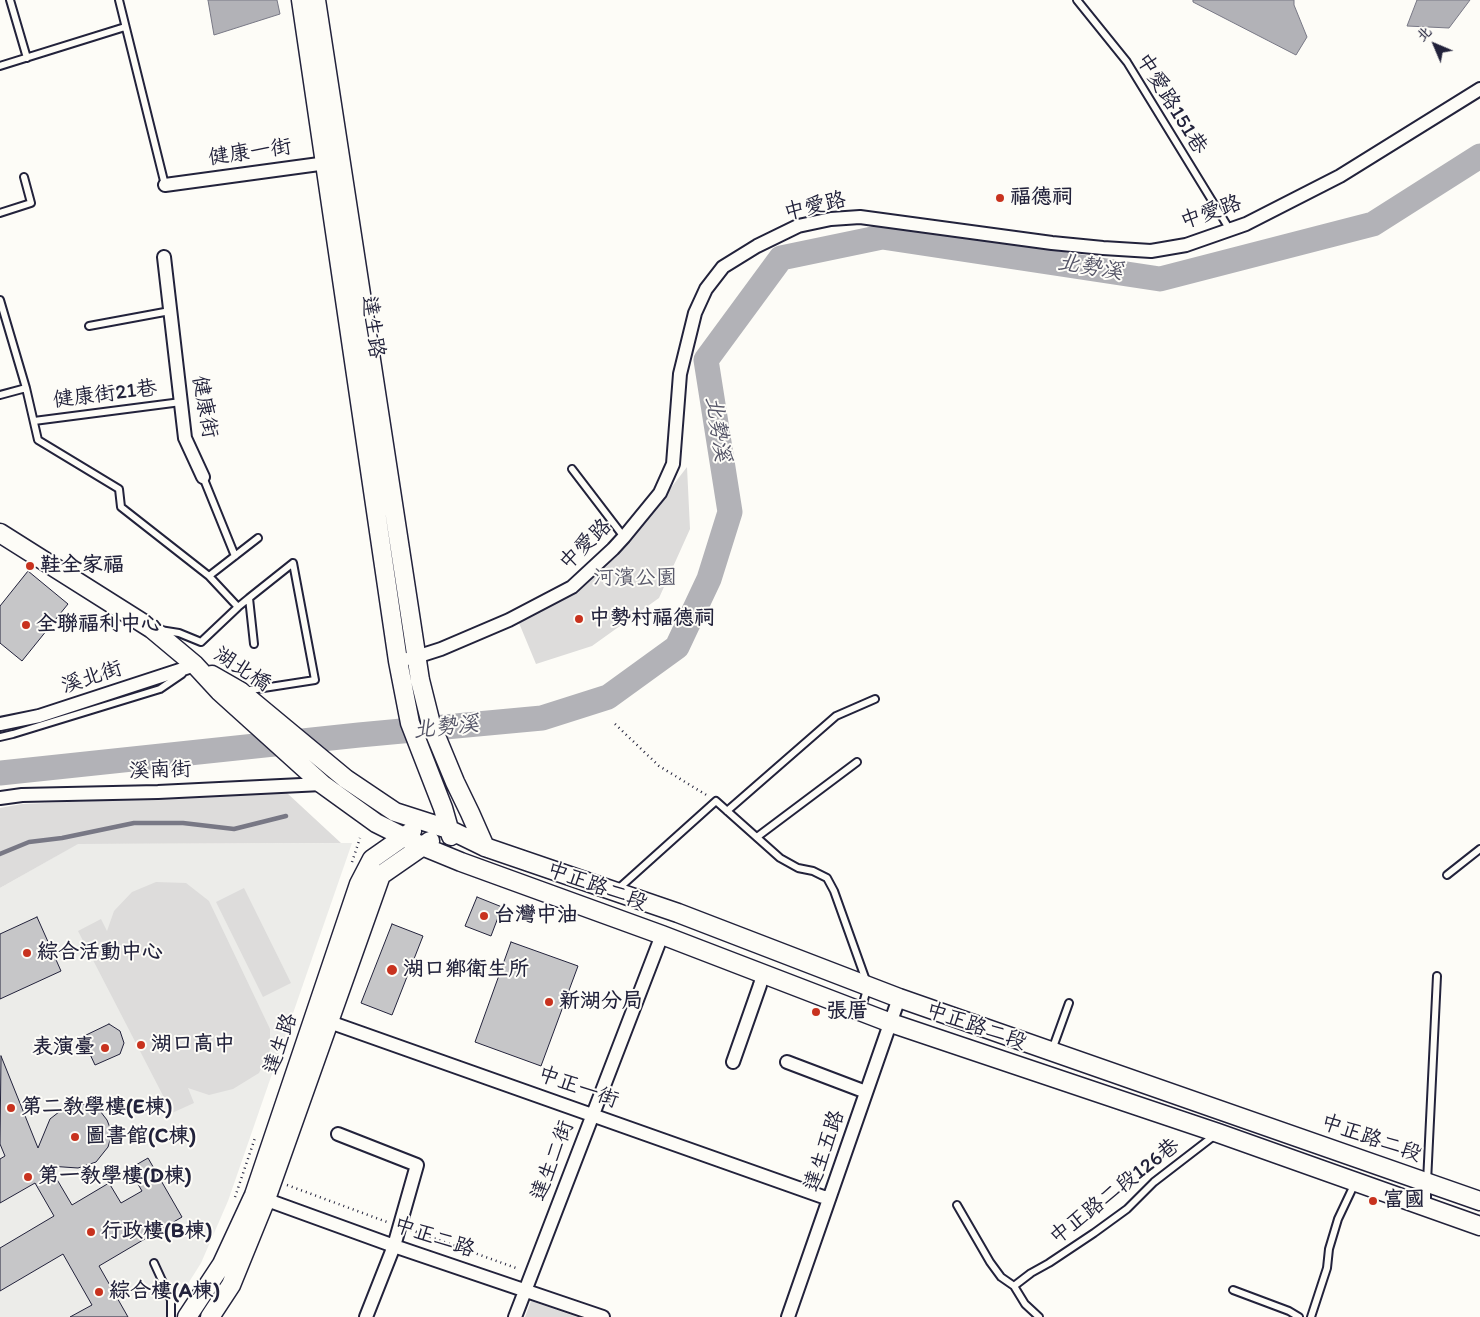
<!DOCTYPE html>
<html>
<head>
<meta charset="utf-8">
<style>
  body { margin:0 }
  #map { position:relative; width:1480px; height:1317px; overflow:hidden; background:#fdfcf7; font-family:Itim,"LXGW WenKai TC",sans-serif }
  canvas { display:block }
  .north { position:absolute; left:1410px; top:20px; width:50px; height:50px; -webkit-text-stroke:4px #fdfcf7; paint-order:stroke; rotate:315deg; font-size:14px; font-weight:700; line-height:20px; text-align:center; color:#22223b }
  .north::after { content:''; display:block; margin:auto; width:18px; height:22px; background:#22223b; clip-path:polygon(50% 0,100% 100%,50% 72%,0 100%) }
</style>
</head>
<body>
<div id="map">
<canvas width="1480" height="1317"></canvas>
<div class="north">北</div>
</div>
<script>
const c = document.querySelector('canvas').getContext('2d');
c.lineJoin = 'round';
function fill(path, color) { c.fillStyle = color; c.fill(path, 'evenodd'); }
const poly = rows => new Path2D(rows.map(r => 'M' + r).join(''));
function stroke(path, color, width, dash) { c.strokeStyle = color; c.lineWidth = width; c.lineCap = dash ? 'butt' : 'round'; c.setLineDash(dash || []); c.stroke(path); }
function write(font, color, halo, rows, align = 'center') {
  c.font = font + ' Itim,"LXGW WenKai TC",sans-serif'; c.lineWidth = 4; c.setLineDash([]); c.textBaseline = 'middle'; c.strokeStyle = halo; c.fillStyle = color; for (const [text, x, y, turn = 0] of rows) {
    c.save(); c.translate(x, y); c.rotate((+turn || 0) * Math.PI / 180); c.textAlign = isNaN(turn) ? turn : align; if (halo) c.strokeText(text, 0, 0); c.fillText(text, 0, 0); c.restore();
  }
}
const built = poly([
  [352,843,228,1201,201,1263,169,1314,166,1317,0,1317,0,888,77,844]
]);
const green = poly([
  [687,467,690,529,659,598,592,646,536,664,519,623,578,591,630,541],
  [287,793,341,843,78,844,0,888,0,808,22,804],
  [156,882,186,883,209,901,270,1029,270,1050,259,1073,233,1089,209,1095,188,1088,194,1103,172,1113,78,931,101,919,107,931,114,911,132,892],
  [244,888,291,983,263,997,216,902],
  [531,1301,577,1317,525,1317]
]);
const water = poly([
  [208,0,277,0,280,14,214,35,208,0],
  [1193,0,1294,0,1294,5,1307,37,1296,55,1193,2,1193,0],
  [1417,0,1470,0,1449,28,1407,26,1417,0]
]);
const stream = poly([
  [0,854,29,842,62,838,134,823,183,823,234,829,286,816]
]);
const river = poly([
  [0,773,359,735,542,718,608,697,677,647,709,579,730,512,706,360,781,258,882,237,1160,279,1373,224,1480,156]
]);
const building = poly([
  [28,571,68,604,22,661,0,643,0,606,28,571],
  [477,897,502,907,491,936,465,926,477,897],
  [37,917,61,971,0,999,0,934,37,917],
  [392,924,423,936,392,1015,361,1003,392,924],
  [511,942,578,966,541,1066,475,1042,511,942],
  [109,1024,120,1031,124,1043,120,1054,95,1065,82,1037,109,1024],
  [1,1056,38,1148,50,1119,64,1108,81,1104,97,1107,107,1120,112,1133,108,1147,96,1162,78,1168,49,1166,72,1205,109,1183,121,1203,142,1191,129,1169,148,1158,182,1217,99,1266,128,1317,70,1317,92,1305,63,1254,0,1291,0,1248,54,1216,35,1183,0,1203,0,1159,5,1156,0,1144,1,1056]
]);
const path = poly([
  [615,724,659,766,708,796],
  [352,862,360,838],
  [287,1185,387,1222],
  [235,1197,255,1138],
  [411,1230,516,1268]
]);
const lane = poly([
  [10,0,27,58],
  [119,0,165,185],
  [1077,0,1127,62,1230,230],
  [0,66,125,27],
  [0,213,31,203,24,177],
  [0,300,26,388,38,440,119,489,121,507,209,576,238,607,201,642,179,633,160,630],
  [89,326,170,311],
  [0,395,26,388],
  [34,421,181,402],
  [572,469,624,537],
  [203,477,235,556],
  [209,576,258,538],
  [238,607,249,598,254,644],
  [244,691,315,680,293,563,249,598],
  [0,737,13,734,160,689,182,674],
  [727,811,836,716,875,699],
  [757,837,857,762],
  [1447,875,1480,849],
  [618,889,716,801,780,858,798,868,813,871,827,878,834,891,868,986,861,1010],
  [1052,1050,1069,1003],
  [957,1205,990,1262,1001,1277,1014,1286],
  [1427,1206,1427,1182,1437,976],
  [154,1263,171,1300,171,1317],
  [1233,1290,1289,1311,1299,1317],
  [1039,1317,1025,1304,1014,1286,1031,1273,1049,1263,1094,1233,1127,1209,1154,1182,1215,1135],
  [1311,1317,1327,1268,1329,1249,1338,1219,1355,1183]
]);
const street = poly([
  [165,185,334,162],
  [164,257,185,438,203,477],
  [398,661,416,657,441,649,509,620,572,587,613,549,624,537,660,493,673,464,680,374,695,313,706,289,723,267,757,246,798,226,831,219,860,217,1052,243,1103,248,1151,251,1186,245,1246,224,1340,176,1480,89],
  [0,724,39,716,195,665],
  [0,798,22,795,158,792,322,784],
  [321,1019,829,1199],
  [733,1062,760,985,763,974],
  [787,1062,866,1092],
  [338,1134,417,1165,394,1246,366,1317],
  [259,1197,394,1246,603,1317],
  [515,1317,662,935],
  [788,1317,899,998]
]);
const secondary = poly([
  [301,0,398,661,410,723,443,808,451,836],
  [316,0,420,680,431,724,455,782,470,813,485,847],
  [0,533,152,629,195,665,219,691,322,784,376,823,422,846,461,862,662,935,891,1023,1218,1133,1480,1226],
  [212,675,240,691,346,779,395,812,448,829,485,847,678,913,899,998,1480,1201],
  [187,1317,222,1264,254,1195,359,884,372,859,412,831],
  [210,1317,231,1285,266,1199,381,875,430,841]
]);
const markers = [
  [1000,198,5,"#c8321e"],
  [30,566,5,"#c8321e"],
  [579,619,5,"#c8321e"],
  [26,625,5,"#c8321e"],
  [484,916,5,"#c8321e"],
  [27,953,5,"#c8321e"],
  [392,970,6,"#c8321e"],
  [549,1002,5,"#c8321e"],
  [816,1012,5,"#c8321e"],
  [141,1045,5,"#c8321e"],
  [105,1048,5,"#c8321e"],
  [11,1108,5,"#c8321e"],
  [75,1137,5,"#c8321e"],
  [28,1177,5,"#c8321e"],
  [1373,1201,5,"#c8321e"],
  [91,1232,5,"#c8321e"],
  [99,1292,5,"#c8321e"]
];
const streetNames = [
  ["中愛路151巷",1171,104,58],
  ["健康一街",250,153,-8],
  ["中愛路",815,207,-13],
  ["中愛路",1211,213,-19],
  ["達生路",372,327,82],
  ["健康街21巷",105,395,-7],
  ["健康街",204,407,80],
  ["中愛路",586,545,-44],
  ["湖北橋",242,670,33],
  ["溪北街",92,678,-18],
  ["溪南街",160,771,-2],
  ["中正路二段",597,887,20],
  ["中正路二段",976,1027,19],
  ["達生路",281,1044,-71],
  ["中正一街",578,1088,20],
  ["中正路二段",1371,1139,19],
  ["達生五路",825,1151,-71],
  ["達生二街",553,1161,-69],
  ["中正路二段126巷",1115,1192,-38],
  ["中正二路",434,1238,19]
];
const poiNames = [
  ["福德祠",1010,198],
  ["鞋全家福",40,566],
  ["中勢村福德祠",589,619],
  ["全聯福利中心",36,625],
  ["台灣中油",494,916],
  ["綜合活動中心",37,953],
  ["湖口鄉衛生所",403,970],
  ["新湖分局",559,1002],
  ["張厝",826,1012],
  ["湖口高中",151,1045],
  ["表演臺",95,1048,"right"],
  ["第二教學樓(E棟)",21,1108],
  ["圖書館(C棟)",85,1137],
  ["第一教學樓(D棟)",38,1177],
  ["富國",1383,1201],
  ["行政樓(B棟)",101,1232],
  ["綜合樓(A棟)",109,1292]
];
const parkNames = [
  ["河濱公園",635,579]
];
const waterNames = [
  ["北勢溪",1090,268,9],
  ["北勢溪",717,429,81],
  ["北勢溪",446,728,-6]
];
fill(built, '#ecece9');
fill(green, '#dddcdb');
fill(water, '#b2b2b7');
stroke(water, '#787885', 1);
stroke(stream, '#787885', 4.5);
stroke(river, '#b2b2b7', 25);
fill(building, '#c6c6c8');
stroke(building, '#22223b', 1);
stroke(lane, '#22223b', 10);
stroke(street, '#22223b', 16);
stroke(secondary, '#22223b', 21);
stroke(path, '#22223b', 2.5, [1, 4]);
stroke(lane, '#fdfcf7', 6);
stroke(street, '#fdfcf7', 12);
stroke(secondary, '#fdfcf7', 18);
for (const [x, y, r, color] of markers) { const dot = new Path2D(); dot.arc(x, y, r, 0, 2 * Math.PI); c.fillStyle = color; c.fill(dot); stroke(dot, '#fdfcf7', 2); }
write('21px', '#22223b', '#fdfcf7', streetNames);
write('bold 21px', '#22223b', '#fdfcf7', poiNames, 'left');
write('21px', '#5a5a6b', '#fdfcf7', parkNames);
write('italic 22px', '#545466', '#fdfcf7', waterNames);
</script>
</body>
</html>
